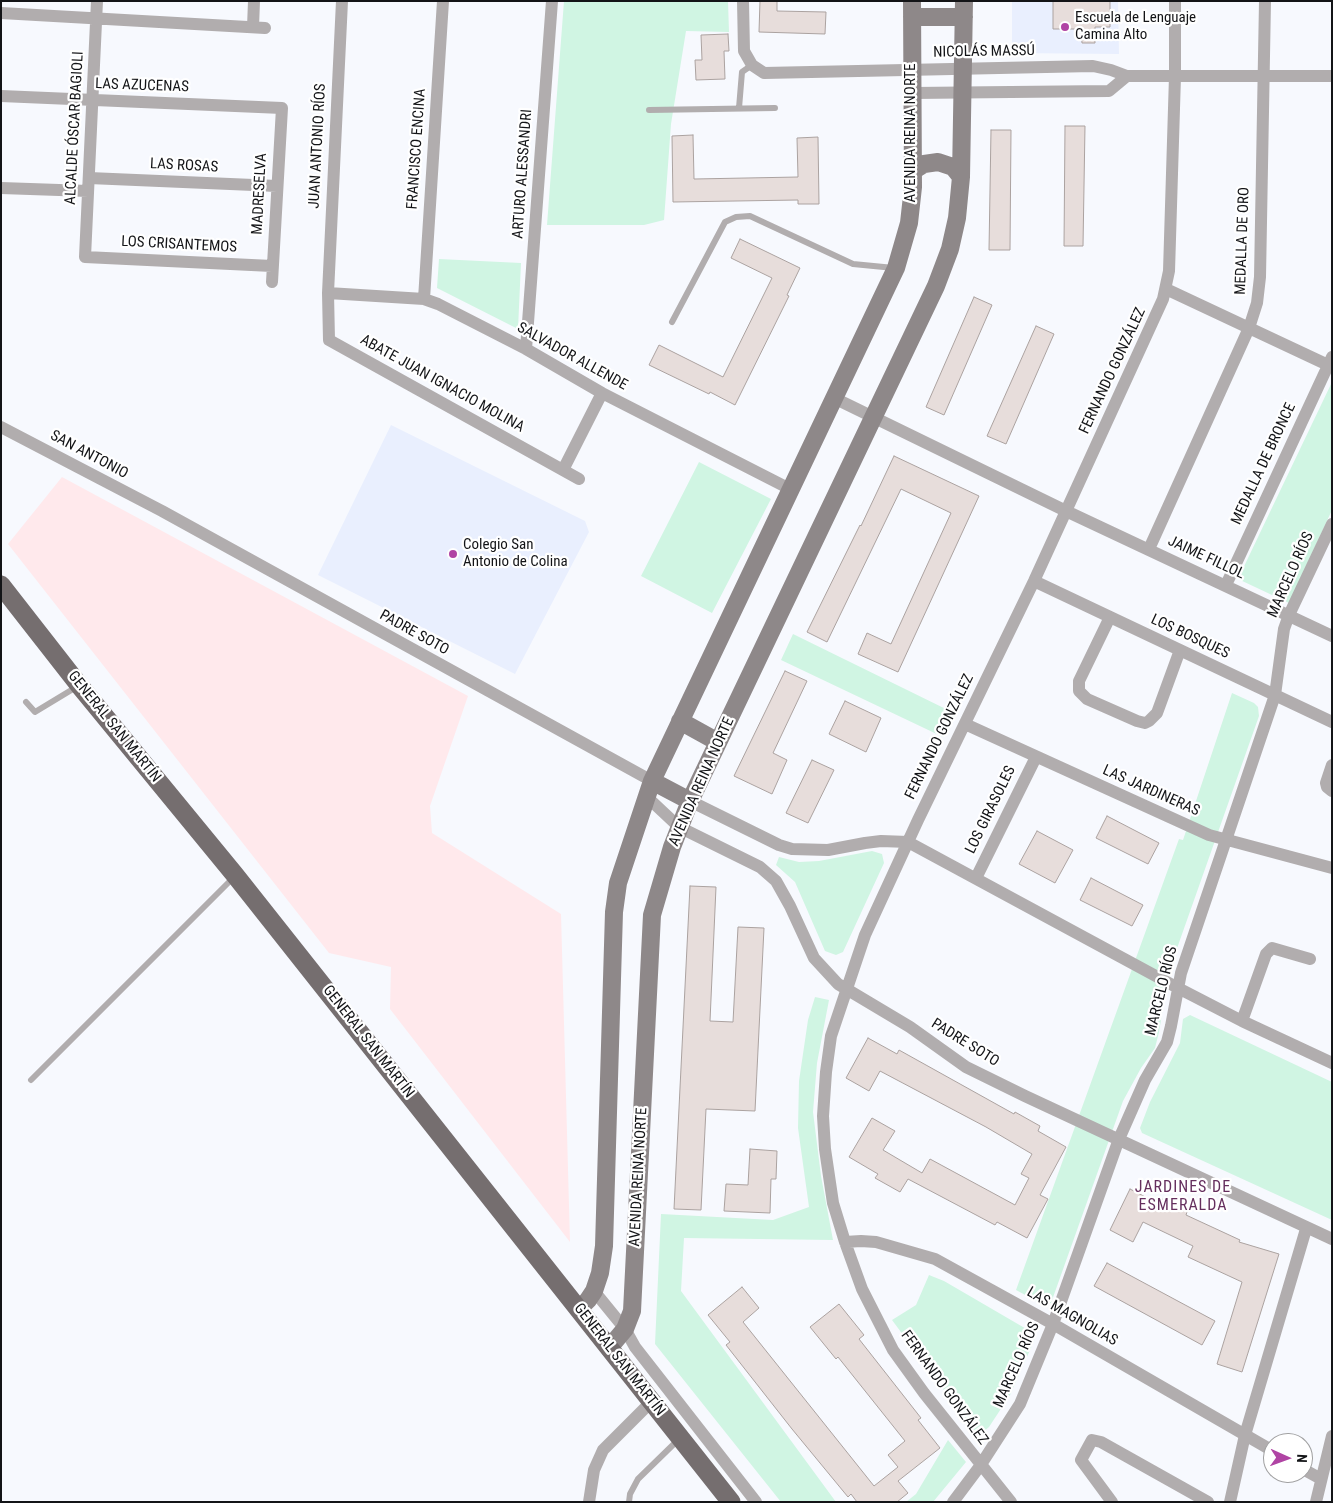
<!DOCTYPE html>
<html>
<head>
<meta charset="utf-8">
<style>
  body { margin:0 }
  #map { position:relative; width:1333px; height:1503px; overflow:hidden; background:#f7f9fe; font-family:"Roboto Condensed",sans-serif }
  canvas { display:block }
  .frame { position:absolute; inset:0; border:2px solid #131417; pointer-events:none }
  .north { position:absolute; left:1263px; top:1433px; width:50px; height:50px; box-sizing:border-box; background:#fff; border:1px solid #a1a1a2; border-radius:50%; rotate:92deg; font-size:14px; font-weight:700; line-height:20px; text-align:center; color:#131417 }
  .north::after { content:''; display:block; margin:auto; width:18px; height:22px; background:#b044a4; clip-path:polygon(50% 0,100% 100%,50% 72%,0 100%) }
</style>
</head>
<body>
<div id="map">
<canvas width="1333" height="1503"></canvas>
<div class="frame"></div>
<div class="north">N</div>
</div>
<script>
const c = document.querySelector('canvas').getContext('2d');
c.lineJoin = 'round';
function fill(path, color) { c.fillStyle = color; c.fill(path, 'evenodd'); }
const poly = rows => new Path2D(rows.map(r => 'M' + r).join(''));
function stroke(path, color, width, dash) { c.strokeStyle = color; c.lineWidth = width; c.lineCap = dash ? 'butt' : 'round'; c.setLineDash(dash || []); c.stroke(path); }
function write(font, color, halo, rows, align = 'center') {
  c.font = font + ' "Roboto Condensed",sans-serif'; c.lineWidth = 4.5; c.setLineDash([]); c.textBaseline = 'middle'; c.strokeStyle = halo; c.fillStyle = color; for (const [text, x, y, turn = 0] of rows) {
    c.save(); c.translate(x, y); c.rotate((+turn || 0) * Math.PI / 180); c.textAlign = isNaN(turn) ? turn : align; if (halo) c.strokeText(text, 0, 0); c.fillText(text, 0, 0); c.restore();
  }
}
const industrial = poly([
  [62,477,468,696,430,806,432,833,561,914,570,1242,390,1009,391,967,329,953,8,544]
]);
const built = poly([
  [1012,1,1118,1,1119,54,1012,53],
  [391,425,585,521,589,532,515,674,318,575]
]);
const green = poly([
  [564,1,728,1,729,32,686,31,671,124,664,220,644,225,547,225],
  [439,259,521,263,518,329,437,288],
  [1332,382,1332,510,1289,603,1238,579],
  [699,462,771,499,712,613,641,576],
  [793,634,956,714,943,737,781,660],
  [1232,693,1254,703,1258,707,1259,716,1169,971,1159,1032,1155,1048,1141,1068,1123,1101,1051,1303,1042,1304,1016,1290,1179,839,1183,840],
  [872,851,882,854,884,863,843,952,836,955,825,951,795,882,776,865,779,857,799,862,819,861],
  [815,997,829,1000,817,1063,813,1112,821,1176,833,1240,684,1238,681,1291,836,1502,781,1502,655,1344,661,1214,773,1220,809,1207,798,1128,799,1081,808,1020],
  [1190,1015,1332,1082,1332,1220,1142,1133,1140,1128,1150,1102,1180,1043,1183,1019],
  [929,1275,944,1281,1035,1334,1034,1341,1010,1395,989,1427,983,1432,975,1432,892,1320,916,1305],
  [948,1440,966,1462,933,1502,906,1502,916,1494]
]);
const building = poly([
  [760,1,777,1,777,11,826,12,825,34,759,32,760,1],
  [1053,1,1110,1,1110,27,1095,27,1095,43,1082,43,1081,29,1053,29,1053,1],
  [728,34,729,51,724,51,725,79,696,80,695,60,702,60,701,35,728,34],
  [1065,126,1085,126,1083,246,1064,246,1065,126],
  [991,130,1011,130,1010,250,989,250,991,130],
  [693,135,694,179,798,177,797,138,818,137,819,204,798,204,798,200,673,202,672,136,693,135],
  [740,239,800,268,787,295,789,296,735,405,710,392,709,394,649,365,659,345,723,377,772,278,731,258,740,239],
  [974,297,992,305,944,415,926,407,974,297],
  [1036,326,1054,334,1006,444,987,436,1036,326],
  [894,456,979,496,898,672,858,654,867,633,891,644,951,513,901,489,827,642,807,632,860,525,861,526,894,456],
  [785,671,807,681,773,753,787,760,772,794,734,776,785,671],
  [845,701,881,718,866,752,829,734,845,701],
  [812,760,834,770,808,823,786,813,812,760],
  [1107,816,1159,843,1148,864,1096,838,1107,816],
  [1037,831,1073,850,1055,883,1019,864,1037,831],
  [1091,878,1143,905,1132,926,1080,900,1091,878],
  [690,886,716,887,710,1021,733,1022,738,927,764,928,755,1111,706,1109,701,1210,674,1209,690,886],
  [868,1038,897,1054,899,1050,1014,1114,1015,1112,1040,1126,1038,1131,1066,1147,1040,1195,1048,1199,1027,1238,997,1222,995,1225,908,1179,900,1192,875,1178,878,1174,849,1157,872,1118,895,1131,883,1150,922,1173,930,1159,1015,1205,1029,1178,1021,1174,1032,1154,986,1127,880,1071,869,1091,846,1078,868,1038],
  [750,1149,777,1151,776,1179,771,1179,770,1213,724,1211,726,1184,748,1185,750,1149],
  [1130,1189,1159,1204,1162,1199,1187,1212,1186,1215,1240,1240,1239,1242,1279,1254,1242,1372,1217,1364,1242,1282,1188,1257,1193,1246,1143,1222,1133,1242,1110,1230,1130,1189],
  [1107,1263,1215,1321,1202,1345,1094,1286,1107,1263],
  [742,1287,759,1308,743,1322,874,1486,898,1467,888,1455,905,1441,838,1357,836,1359,810,1327,839,1304,864,1335,859,1339,921,1418,918,1420,940,1448,898,1481,908,1493,897,1502,857,1502,851,1494,848,1497,792,1429,726,1345,730,1342,708,1315,742,1287]
]);
const lane = poly([
  [739,108,742,72,752,65],
  [649,110,775,108],
  [672,322,725,222,736,217,750,216,853,264,894,268],
  [26,702,35,712,78,686],
  [31,1080,235,876],
  [629,1502,630,1494,638,1479,679,1439]
]);
const street = poly([
  [97,1,85,257,272,266],
  [342,1,328,293,329,340,579,479],
  [743,1,744,51,752,65,764,73,1093,66,1111,70,1127,76,1332,76],
  [1,13,265,28],
  [253,27,254,1],
  [913,93,1109,91,1127,76],
  [1,96,282,108,272,282],
  [89,178,277,186],
  [1,188,88,191],
  [1166,289,1328,365],
  [328,293,424,299,438,304,526,349,602,393,790,489],
  [424,299,443,1],
  [526,349,552,1],
  [834,398,1066,511,1332,636],
  [1,427,162,511,652,781],
  [563,470,602,393],
  [1149,549,1249,328,1257,303,1260,277,1265,1],
  [1034,581,1332,722],
  [1226,585,1332,357],
  [1110,617,1079,681,1079,691,1087,699,1137,721,1145,723,1149,721,1157,713,1180,650],
  [965,724,1209,835,1332,868],
  [1332,765,1326,783,1327,787,1332,791],
  [646,796,679,827,760,867,776,881,790,906,814,958,838,984,910,1027,966,1067,1025,1096,1332,1239],
  [690,801,779,845,792,849,828,850,865,843,881,841,908,842,1178,988,1242,1021,1332,1063],
  [976,878,1036,757],
  [1242,1021,1266,954,1272,948,1310,959],
  [845,1242,861,1241,876,1242,935,1259,1053,1324,1273,1451],
  [594,1291,625,1329,635,1347,756,1502],
  [1303,1469,1321,1479],
  [589,1502,594,1470,603,1450,652,1401],
  [953,1502,980,1466,1020,1404,1053,1324,1119,1139,1145,1080,1167,1042,1171,1026,1181,973,1275,695,1284,629,1289,615,1332,524],
  [1011,1502,924,1393,893,1350,862,1289,845,1242,833,1203,825,1149,823,1116,826,1072,831,1036,865,935,918,820,1034,581,1163,299,1169,271,1175,76,1175,1],
  [1112,1502,1081,1460,1092,1440,1101,1442,1208,1502],
  [1230,1502,1245,1435,1306,1229],
  [1316,1502,1332,1436]
]);
const secondary = poly([
  [912,17,964,17],
  [913,171,924,164,938,162,953,167,961,177],
  [680,721,718,742],
  [652,781,690,801],
  [579,1309,588,1300,594,1291,600,1273,604,1246,614,912,618,883,652,781,896,268,909,223,913,187,912,1],
  [609,1348,625,1329,632,1311,652,915,672,847,690,801,936,286,950,249,957,218,961,177,964,1]
]);
const primary = poly([
  [1,585,79,685,235,875,731,1502]
]);
const markers = [
  [1065,27,5,"#b044a4"],
  [453,554,5,"#b044a4"]
];
const poiNames = [
  ["Escuela de Lenguaje",1075,18],
  ["Camina Alto",1075,35],
  ["Colegio San",463,545],
  ["Antonio de Colina",463,562]
];
const streetNames = [
  ["NICOLÁS MASSÚ",984,52,-1],
  ["LAS AZUCENAS",142,86,2],
  ["ALCALDE ÓSCAR BAGIOLI",75,128,-87],
  ["AVENIDA REINA NORTE",911,133,-90],
  ["JUAN ANTONIO RÍOS",318,146,-87],
  ["FRANCISCO ENCINA",417,149,-86],
  ["LAS ROSAS",184,166,3],
  ["ARTURO ALESSANDRI",523,174,-86],
  ["MADRESELVA",260,194,-87],
  ["MEDALLA DE ORO",1243,241,-88],
  ["LOS CRISANTEMOS",179,245,3],
  ["SALVADOR ALLENDE",572,357,29],
  ["FERNANDO GONZÁLEZ",1113,371,-65],
  ["ABATE JUAN IGNACIO MOLINA",442,384,29],
  ["SAN ANTONIO",89,455,28],
  ["MEDALLA DE BRONCE",1264,464,-65],
  ["JAIME FILLOL",1206,558,25],
  ["MARCELO RÍOS",1291,575,-66],
  ["PADRE SOTO",414,633,29],
  ["LOS BOSQUES",1190,637,25],
  ["GENERAL SAN MARTÍN",114,727,51],
  ["FERNANDO GONZÁLEZ",940,737,-64],
  ["AVENIDA REINA NORTE",702,782,-66],
  ["LAS JARDINERAS",1151,791,24],
  ["LOS GIRASOLES",991,810,-64],
  ["MARCELO RÍOS",1162,991,-76],
  ["GENERAL SAN MARTÍN",368,1042,52],
  ["PADRE SOTO",965,1043,32],
  ["AVENIDA REINA NORTE",639,1177,-87],
  ["LAS MAGNOLIAS",1072,1317,30],
  ["GENERAL SAN MARTÍN",619,1360,52],
  ["MARCELO RÍOS",1017,1365,-66],
  ["FERNANDO GONZÁLEZ",944,1388,54]
];
const neighbourhoodNames = [
  ["JARDINES DE",1183,1188],
  ["ESMERALDA",1183,1206]
];
fill(industrial, '#ffe9ec');
fill(built, '#e9effe');
fill(green, '#d0f5e3');
fill(building, '#e7dddb');
stroke(building, '#aba2a0', 1);
stroke(lane, '#b1adae', 6);
stroke(street, '#b1adae', 12);
stroke(secondary, '#8e8889', 18);
stroke(primary, '#756e6f', 19);
for (const [x, y, r, color] of markers) { const dot = new Path2D(); dot.arc(x, y, r, 0, 2 * Math.PI); c.fillStyle = color; c.fill(dot); stroke(dot, '#fff', 2); }
write('15px', '#131417', '#fff', poiNames, 'left');
write('15px', '#131417', '#fff', streetNames);
c.letterSpacing = '1px';
write('16px', '#652f5e', '#fff', neighbourhoodNames);
c.letterSpacing = '0px';
</script>
</body>
</html>
